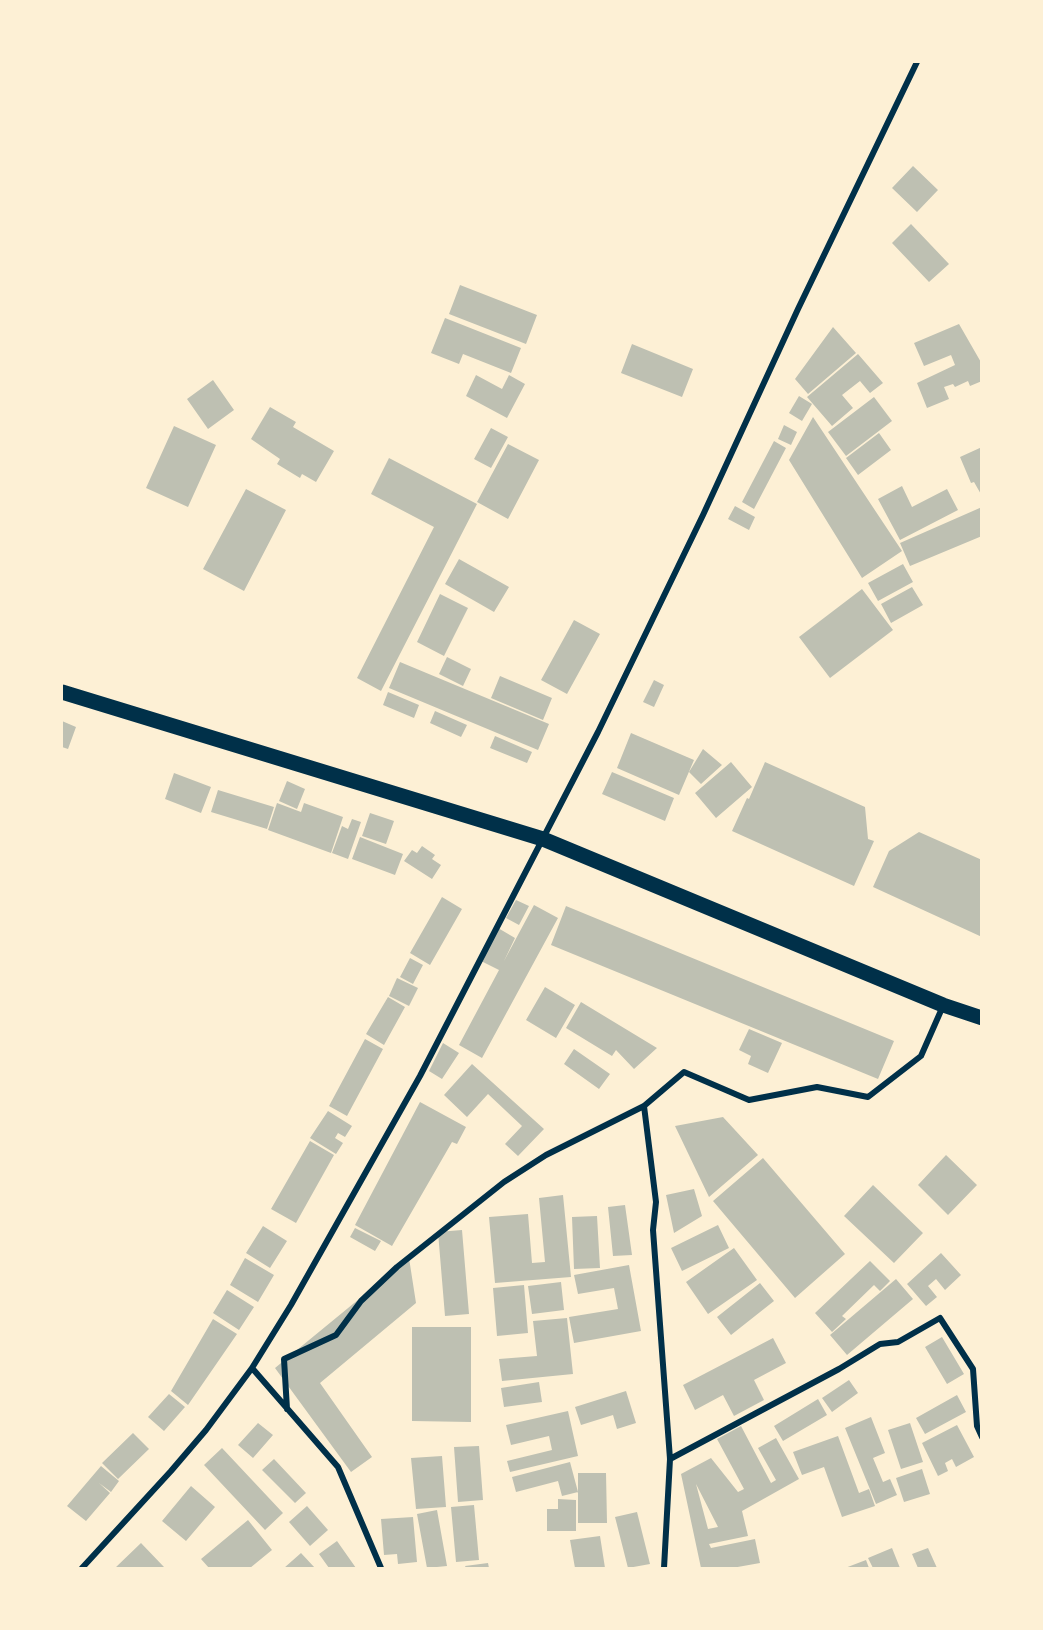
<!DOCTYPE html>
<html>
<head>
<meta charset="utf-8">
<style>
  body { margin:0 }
  #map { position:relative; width:1043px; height:1630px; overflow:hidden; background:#fdf0d5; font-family:Manrope,sans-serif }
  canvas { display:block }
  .frame { position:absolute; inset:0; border:63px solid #fdf0d5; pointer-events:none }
</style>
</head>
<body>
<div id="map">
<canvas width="1043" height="1630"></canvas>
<div class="frame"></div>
</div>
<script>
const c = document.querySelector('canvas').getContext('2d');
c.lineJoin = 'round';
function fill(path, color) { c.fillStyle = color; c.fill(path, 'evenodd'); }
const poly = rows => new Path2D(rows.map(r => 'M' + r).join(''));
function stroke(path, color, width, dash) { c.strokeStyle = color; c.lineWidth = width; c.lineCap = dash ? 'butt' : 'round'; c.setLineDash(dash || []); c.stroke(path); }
const building = poly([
  [913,166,938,190,917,212,892,188],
  [911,224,949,264,929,282,892,243],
  [460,285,537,315,526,344,449,314],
  [445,318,521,348,511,373,463,354,459,364,431,353],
  [959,324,982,364,982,381,970,386,968,381,955,387,953,384,944,387,949,399,927,408,917,383,955,365,951,355,924,366,914,343],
  [833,327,856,353,808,394,795,379],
  [632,344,693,369,682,397,621,373],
  [858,354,883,383,870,393,860,381,842,395,853,408,832,426,807,397],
  [476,375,502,389,509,375,525,384,507,418,466,396],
  [213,380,234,410,208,429,187,399],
  [799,396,812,404,802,421,789,413],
  [874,397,892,421,846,456,828,432],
  [270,407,296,422,293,427,334,451,316,482,302,474,300,478,277,464,280,459,251,439],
  [813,417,902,551,862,578,789,460],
  [784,425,797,432,791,445,778,439],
  [174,426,216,445,188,507,146,488],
  [491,428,508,437,491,468,474,459],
  [879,433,891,450,858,475,846,458],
  [774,441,786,448,754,509,742,502],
  [508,444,539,460,508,519,477,502],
  [982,447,982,496,974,482,971,483,960,457],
  [389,458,477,504,381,691,357,678,434,527,371,494],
  [902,486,912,507,947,489,958,510,900,540,878,499],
  [246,489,286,510,244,591,203,569],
  [735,506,755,517,749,530,728,519],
  [982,507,982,536,910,566,900,543],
  [459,559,509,587,494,612,445,584],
  [903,564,913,582,878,601,868,583],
  [912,587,923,605,891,623,881,604],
  [862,589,893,630,830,678,799,637],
  [440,594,468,608,444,656,417,642],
  [574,620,600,634,567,694,541,680],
  [447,657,471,669,463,686,439,674],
  [400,662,549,724,538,750,389,688],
  [500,676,552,698,543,720,491,698],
  [654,680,664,685,654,707,643,702],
  [388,692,419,705,414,718,383,705],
  [435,711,467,725,461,737,430,723],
  [62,721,76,727,68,749,62,747],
  [631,733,694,760,679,795,617,768],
  [495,736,532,752,527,763,490,748],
  [703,749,722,765,701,784,689,772],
  [731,762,752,787,716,818,695,793],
  [765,762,865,807,868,839,874,841,854,886,732,831,747,798,749,799],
  [612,772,674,798,665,821,602,794],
  [174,773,211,787,201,813,165,799],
  [287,781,305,789,297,809,279,801],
  [218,790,274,807,267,829,211,812],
  [277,803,301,812,304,803,343,817,331,853,268,830],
  [370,813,394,821,386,844,362,836],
  [352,819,361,822,348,859,332,853,342,826,348,829],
  [919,832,982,860,982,937,873,887,889,851],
  [360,837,403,854,395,875,352,859],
  [422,846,435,855,432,859,441,865,432,879,404,861,412,850,417,853],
  [442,897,462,909,430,965,410,953],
  [516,900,529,906,519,925,506,918],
  [534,905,558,918,482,1058,459,1045,499,970,481,961,498,928,515,938,504,961],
  [566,906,894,1041,878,1079,551,945],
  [410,958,423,965,413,984,400,977],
  [397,978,418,988,409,1006,389,996],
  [545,987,575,1005,556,1038,526,1020],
  [388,997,405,1007,384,1045,366,1034],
  [581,1002,657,1048,634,1069,616,1050,612,1056,566,1028],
  [749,1029,782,1043,768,1073,748,1064,751,1056,739,1050],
  [365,1039,383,1049,347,1116,329,1106],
  [443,1043,459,1053,442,1079,429,1071],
  [574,1049,610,1074,599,1089,564,1064],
  [472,1064,544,1129,518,1156,505,1144,522,1126,488,1094,467,1117,444,1095],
  [420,1102,466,1127,457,1144,452,1142,392,1246,355,1225],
  [328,1111,352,1126,345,1137,338,1133,335,1138,343,1143,336,1154,310,1138],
  [723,1117,758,1155,709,1197,675,1126],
  [310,1141,334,1155,296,1223,271,1209],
  [946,1155,977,1185,948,1215,918,1185],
  [763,1158,845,1254,795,1298,713,1201],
  [873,1185,923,1233,894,1263,844,1216],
  [694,1189,702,1216,674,1233,666,1195],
  [563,1195,571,1277,495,1283,489,1217,528,1214,532,1263,545,1262,539,1198],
  [625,1205,632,1255,613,1256,608,1207],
  [597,1216,600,1268,574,1269,572,1217],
  [718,1225,729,1248,682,1271,671,1248],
  [263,1226,287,1241,270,1268,246,1253],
  [355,1228,381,1241,375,1251,350,1237],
  [462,1230,469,1314,445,1316,438,1232],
  [734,1248,757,1280,708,1314,686,1282],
  [941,1253,961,1275,945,1290,936,1279,928,1286,937,1297,926,1306,907,1284],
  [245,1258,274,1275,258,1302,230,1285],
  [409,1258,416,1303,320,1383,372,1457,351,1472,275,1368],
  [870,1261,890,1281,880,1291,874,1285,842,1316,846,1319,832,1332,815,1313],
  [629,1265,641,1331,574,1343,569,1317,618,1309,614,1288,578,1294,574,1275],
  [896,1279,913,1299,847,1355,830,1335],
  [561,1282,564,1310,532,1314,528,1286],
  [760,1283,774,1301,731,1335,717,1317],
  [524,1285,528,1333,497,1336,493,1288],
  [227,1290,254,1307,239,1330,213,1313],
  [567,1318,573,1374,502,1381,499,1359,537,1356,533,1321],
  [213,1319,237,1334,188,1405,171,1391],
  [412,1327,471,1327,471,1422,412,1421],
  [942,1337,964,1374,947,1384,925,1347],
  [773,1338,786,1363,754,1380,764,1400,734,1416,723,1395,695,1410,683,1385],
  [849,1380,858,1393,832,1412,822,1398],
  [539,1382,542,1402,504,1407,501,1388],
  [626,1391,636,1423,617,1429,613,1415,581,1425,575,1407],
  [169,1394,185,1407,164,1431,148,1417],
  [957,1395,966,1412,925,1434,916,1418],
  [818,1399,827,1415,783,1441,774,1426],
  [568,1411,578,1456,510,1472,507,1461,552,1450,549,1436,511,1445,506,1425],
  [871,1417,885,1453,873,1458,883,1482,890,1479,897,1495,876,1504,845,1428],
  [258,1423,273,1435,253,1458,238,1445],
  [910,1423,923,1462,901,1469,888,1430],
  [957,1425,974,1457,956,1467,952,1459,945,1463,948,1471,938,1476,922,1443],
  [741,1426,771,1483,776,1480,758,1448,776,1438,799,1479,742,1511,748,1536,709,1544,711,1548,755,1539,760,1563,732,1568,701,1568,681,1474,711,1458,738,1492,744,1489,717,1439],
  [696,1484,718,1527,708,1529],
  [133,1433,149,1449,118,1479,102,1463],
  [838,1436,859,1493,869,1489,875,1506,842,1517,824,1467,802,1475,793,1452],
  [479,1446,483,1500,458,1502,454,1447],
  [222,1448,283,1513,265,1530,204,1465],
  [442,1456,446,1507,416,1509,411,1458],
  [274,1459,306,1493,295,1503,262,1470],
  [570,1462,578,1492,562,1496,558,1481,516,1492,512,1477],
  [101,1466,119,1481,111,1492,99,1483,110,1493,86,1521,67,1506],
  [922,1469,930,1494,904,1502,896,1478],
  [578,1473,606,1473,607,1523,578,1523],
  [191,1486,215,1507,186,1541,162,1521],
  [558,1499,576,1500,576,1531,547,1531,547,1509,558,1509],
  [474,1505,479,1560,456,1562,451,1507],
  [307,1506,328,1530,310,1546,289,1522],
  [437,1510,447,1566,427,1568,417,1514],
  [637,1512,650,1564,628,1568,615,1517],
  [413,1517,417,1562,398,1564,397,1554,384,1555,381,1519],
  [248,1520,272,1550,250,1568,209,1568,201,1559],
  [600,1536,605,1568,575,1568,570,1540],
  [337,1541,356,1568,329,1568,319,1554],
  [141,1543,164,1567,162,1568,115,1568],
  [892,1548,900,1568,873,1568,868,1558],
  [928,1548,937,1568,918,1568,912,1554],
  [301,1553,315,1568,284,1568],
  [866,1560,869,1568,845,1568],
  [488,1563,489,1568,466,1568,465,1566]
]);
const minor = poly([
  [644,1106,656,1202,653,1230,670,1459,664,1568],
  [252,1368,338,1467,381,1568],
  [287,1409,284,1359,336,1335,361,1301,397,1267,504,1182,546,1155,644,1106,684,1072,749,1100,817,1087,868,1097,921,1056,943,1006],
  [670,1459,839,1369,880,1344,898,1342,940,1318,973,1369,977,1426,982,1437],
  [82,1568,171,1471,206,1430,252,1368,291,1305,420,1076,598,732,703,515,798,309,917,62]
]);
const primary = poly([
  [62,692,543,839,943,1005,982,1018]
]);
fill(building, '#bec0b2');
stroke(minor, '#003049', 6);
stroke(primary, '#003049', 15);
</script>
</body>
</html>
